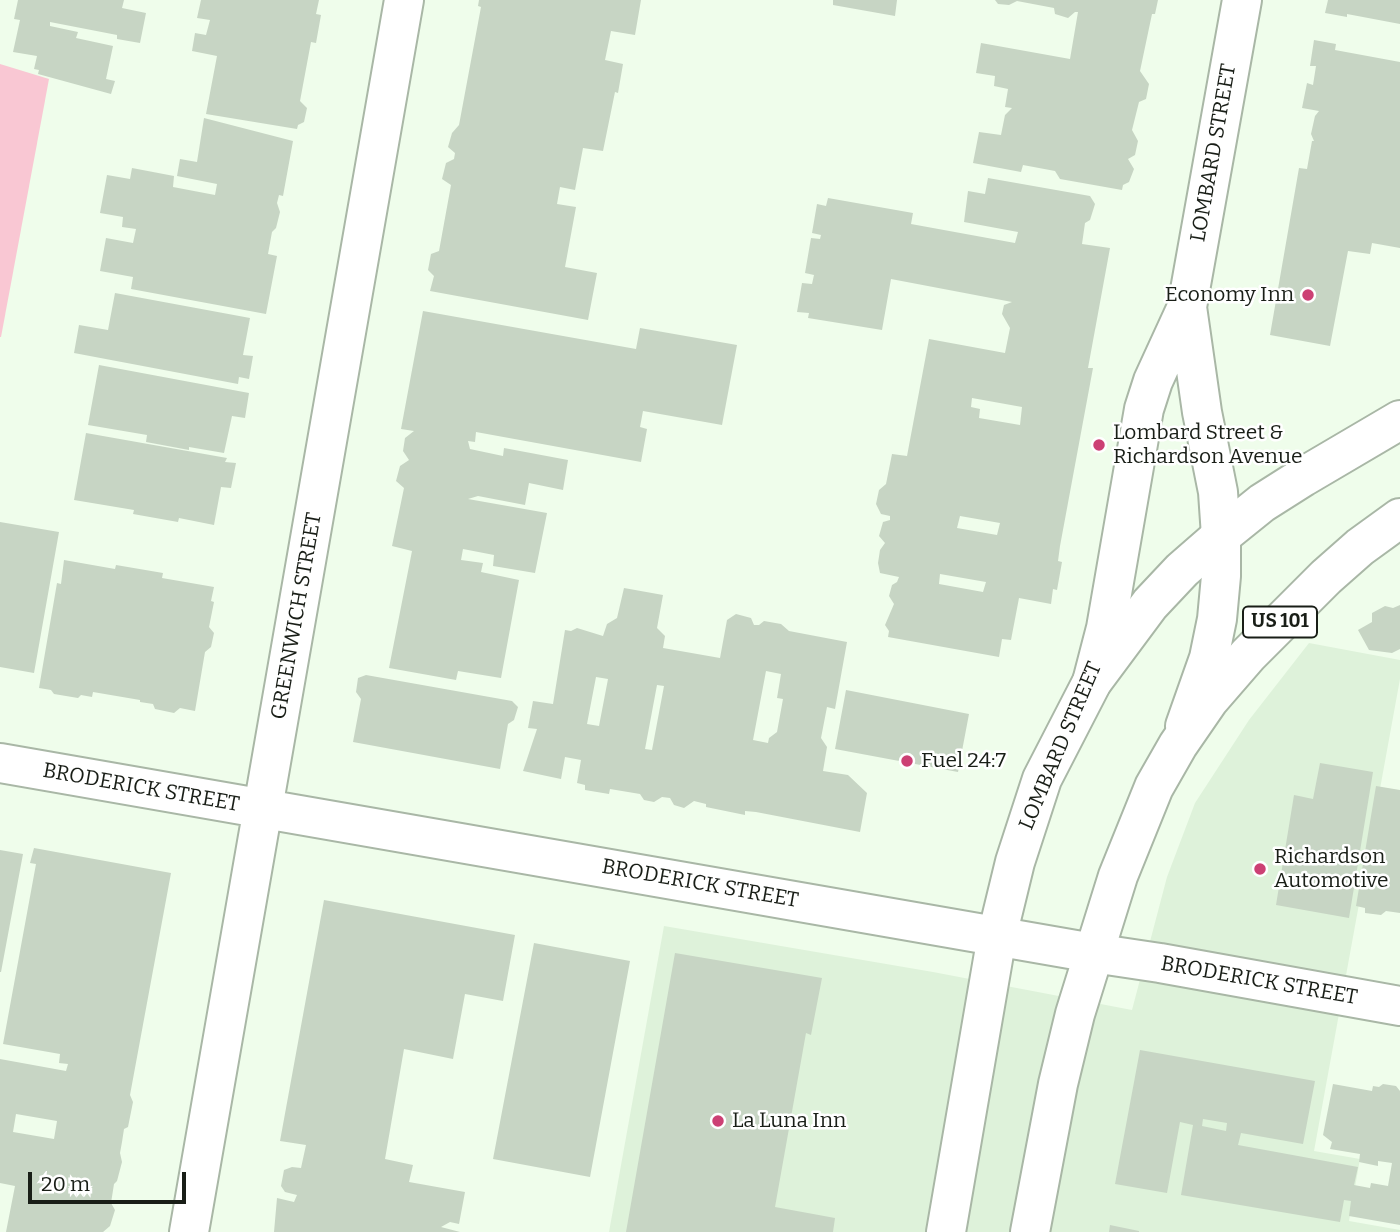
<!DOCTYPE html>
<html>
<head>
<meta charset="utf-8">
<style>
  body { margin:0 }
  #map { position:relative; width:1400px; height:1232px; overflow:hidden; background:#effdeb; font-family:Bitter,serif }
  canvas { display:block }
  .scale { position:absolute; left:28px; top:1172px; width:158px; height:32px; box-sizing:border-box; border:4px solid #191e17; border-top:0; padding-left:9px; font-size:21px; line-height:24px; white-space:nowrap; color:#191e17; -webkit-text-stroke:5px #fff; paint-order:stroke }
</style>
</head>
<body>
<div id="map">
<canvas width="1400" height="1232"></canvas>
<div class="scale">20 m</div>
</div>
<script>
const c = document.querySelector('canvas').getContext('2d');
c.lineJoin = 'round';
function fill(path, color) { c.fillStyle = color; c.fill(path, 'evenodd'); }
const poly = rows => new Path2D(rows.map(r => 'M' + r).join(''));
function stroke(path, color, width, dash) { c.strokeStyle = color; c.lineWidth = width; c.lineCap = dash ? 'butt' : 'round'; c.setLineDash(dash || []); c.stroke(path); }
function write(font, color, halo, rows, align = 'center') {
  c.font = font + ' Bitter,serif'; c.lineWidth = 5; c.setLineDash([]); c.textBaseline = 'middle'; c.strokeStyle = halo; c.fillStyle = color; for (const [text, x, y, turn = 0] of rows) {
    c.save(); c.translate(x, y); c.rotate((+turn || 0) * Math.PI / 180); c.textAlign = isNaN(turn) ? turn : align; if (halo) c.strokeText(text, 0, 0); c.fillText(text, 0, 0); c.restore();
  }
}
const built = poly([
  [1309,643,1400,660,1400,679,1314,1151,1360,1159,1349,1221,1400,1230,1400,1232,609,1232,664,926,933,972,1132,1010,1167,877,1195,803,1249,720]
]);
const green = poly([
  [0,64,49,79,1,337,0,337]
]);
const building = poly([
  [18,0,124,0,122,8,146,13,140,43,117,39,117,35,50,22,50,26,78,32,76,38,113,46,106,79,115,81,111,94,38,74,39,70,34,69,37,56,13,52,20,20,14,19],
  [201,0,319,0,316,14,321,15,316,43,311,42,300,101,307,108,304,122,298,125,297,129,206,114,217,56,192,51,195,33,206,35,210,20,197,18],
  [479,0,641,0,635,35,611,31,605,60,623,64,618,93,615,92,603,151,583,148,575,190,560,187,557,204,576,207,565,267,597,273,588,320,430,291,434,276,428,270,431,254,439,251,451,185,442,179,446,163,454,159,455,153,448,147,452,133,459,125,481,7,478,6],
  [833,0,897,0,895,16,833,5],
  [995,0,1158,0,1155,14,1152,14,1140,71,1149,84,1146,99,1139,102,1132,130,1138,141,1135,155,1128,159,1134,169,1129,182,1123,185,1122,190,1060,179,1055,171,1023,165,1021,172,973,163,979,132,1001,135,1005,115,1012,108,1005,107,1008,89,994,86,995,76,976,73,981,43,1070,59,1078,12,1075,12,1068,18,1055,14,1054,8,1017,1,1009,5,998,4],
  [1328,0,1400,0,1400,24,1347,14,1347,17,1325,13],
  [1314,40,1336,44,1335,50,1400,62,1400,248,1372,243,1370,254,1348,251,1330,346,1270,335,1299,168,1307,169,1312,141,1314,141,1311,134,1315,116,1319,111,1302,108,1307,83,1313,85,1316,66,1310,66],
  [204,118,293,141,283,196,279,195,277,203,280,212,276,228,272,232,268,254,277,256,266,314,131,289,133,277,100,271,106,238,133,243,136,229,122,227,123,217,100,213,107,175,130,179,132,168,174,176,173,187,215,195,217,184,177,176,180,159,197,162],
  [988,178,1090,196,1095,204,1090,220,1085,223,1082,244,1110,248,1088,368,1093,368,1060,546,1058,561,1062,562,1057,590,1053,589,1051,604,1019,598,1011,640,1002,639,999,657,888,637,889,631,885,625,894,604,889,596,892,585,897,582,899,577,880,573,878,563,880,550,885,543,879,536,883,522,890,520,890,516,881,514,876,504,879,490,886,484,892,454,907,456,929,339,1005,353,1010,328,1002,314,1004,305,1012,302,891,279,882,330,808,318,809,313,797,312,802,283,812,284,814,275,805,273,811,238,820,239,821,235,812,233,817,204,826,206,828,198,913,213,911,224,1015,243,1018,232,964,222,968,191,985,194],
  [972,398,1022,407,1020,425,979,418,980,409,971,407],
  [960,516,1000,523,997,535,957,528],
  [940,574,986,582,983,592,939,584],
  [115,293,250,318,243,355,253,356,249,379,239,377,238,384,74,353,79,325,108,330],
  [423,311,636,349,640,328,737,345,722,425,643,411,640,427,647,429,641,462,476,432,475,442,468,441,470,449,503,456,504,448,568,460,563,490,529,483,525,505,478,496,468,499,547,513,535,573,493,566,494,555,463,549,461,560,483,563,481,572,519,580,501,678,458,671,456,680,389,668,412,551,392,546,404,488,396,481,400,466,409,460,403,451,405,438,414,431,401,429],
  [99,365,249,393,245,418,232,416,224,453,189,447,189,450,146,442,147,435,88,425],
  [86,433,227,458,225,462,236,463,231,488,221,487,214,525,179,518,178,522,133,514,134,510,74,500],
  [0,522,59,532,34,673,0,667],
  [64,560,115,569,116,565,163,573,162,578,214,587,211,601,214,602,209,627,214,633,211,647,205,652,195,711,180,708,174,713,155,709,153,704,140,702,140,700,93,692,92,697,81,695,78,698,54,694,51,690,39,688,57,583,61,584],
  [624,588,663,595,657,628,665,636,663,648,720,658,727,620,736,614,751,618,754,625,759,625,764,621,781,624,789,631,847,642,835,709,827,707,821,738,827,747,823,771,848,775,867,793,860,832,756,812,745,811,745,815,706,807,706,804,694,801,684,808,674,805,670,798,662,797,654,802,644,800,640,794,610,789,609,794,585,790,585,785,577,783,581,760,565,757,561,779,523,771,537,729,528,728,533,701,553,704,565,630,571,631,577,628,603,636,607,624,617,618],
  [766,671,781,674,777,698,783,699,777,732,769,738,768,743,753,740],
  [596,677,608,679,599,726,587,724],
  [657,685,664,686,652,750,645,749],
  [1400,605,1400,649,1392,653,1369,650,1358,630,1372,622,1372,613,1385,606,1393,608],
  [366,675,512,701,518,707,514,720,508,724,500,769,353,742,361,699,356,692,358,678],
  [846,690,969,714,958,772,835,749],
  [1320,763,1373,772,1349,918,1276,905,1294,795,1313,799],
  [1376,786,1400,790,1400,913,1386,911,1381,915,1365,913,1365,908,1356,906],
  [34,848,171,873,130,1095,133,1102,128,1127,124,1129,122,1142,120,1153,122,1162,117,1181,114,1184,111,1203,115,1210,110,1226,103,1232,6,1232,15,1186,0,1183,0,1059,66,1071,68,1064,59,1063,60,1054,3,1044,36,864,30,863],
  [16,1114,57,1121,54,1139,13,1132],
  [0,850,23,854,1,972,0,972],
  [324,900,515,935,503,1001,465,994,453,1059,404,1049,385,1159,413,1165,409,1182,465,1192,459,1224,450,1222,441,1227,460,1232,274,1232,277,1198,294,1202,297,1195,285,1192,281,1186,284,1170,292,1167,301,1168,306,1145,280,1141],
  [534,943,630,961,590,1177,493,1159],
  [675,953,822,978,811,1035,806,1033,775,1207,835,1218,833,1232,626,1232],
  [1140,1050,1315,1081,1303,1144,1241,1133,1238,1145,1358,1167,1354,1185,1370,1188,1371,1183,1388,1186,1392,1163,1378,1161,1378,1166,1359,1162,1360,1154,1330,1149,1332,1142,1323,1135,1333,1084,1372,1091,1373,1086,1379,1087,1383,1084,1396,1086,1400,1091,1400,1225,1349,1216,1351,1201,1344,1200,1340,1222,1181,1195,1193,1125,1180,1122,1167,1193,1115,1184],
  [1203,1119,1227,1123,1226,1131,1202,1126],
  [1110,1225,1139,1231,1139,1232,1109,1232]
]);
const street = poly([
  [0,763,1093,953,1160,963,1400,1006],
  [189,1232,404,0]
]);
const secondary = poly([
  [1092,682,1106,628,1144,409,1153,381,1187,307,1242,0],
  [1185,726,1209,658,1217,619,1221,576,1221,536,1218,492,1202,412,1187,307]
]);
const highway = poly([
  [946,1232,997,936,1015,862,1042,779,1092,682,1150,604,1182,570,1221,536,1262,503,1303,477,1400,420],
  [1030,1232,1058,1084,1075,1014,1118,876,1154,787,1178,745,1209,700,1248,655,1326,577,1360,547,1400,518]
]);
const markers = [
  [1308,295,7,"#cc4074"],
  [1099,445,7,"#cc4074"],
  [907,761,7,"#cc4074"],
  [1260,869,7,"#cc4074"],
  [718,1121,7,"#cc4074"]
];
const shields = [
  [1280,622,74]
];
const shieldNames = [
  ["US 101",1280,622]
];
const streetNames = [
  ["LOMBARD STREET",1214,153,-80],
  ["GREENWICH STREET",297,616,-80],
  ["LOMBARD STREET",1061,746,-67],
  ["BRODERICK STREET",141,788,10],
  ["BRODERICK STREET",700,884,10],
  ["BRODERICK STREET",1259,981,10]
];
const poiNames = [
  ["Economy Inn",1294,295,"right"],
  ["Lombard Street &",1113,433],
  ["Richardson Avenue",1113,457],
  ["Fuel 24:7",921,761],
  ["Richardson",1274,857],
  ["Automotive",1274,881],
  ["La Luna Inn",732,1121]
];
fill(built, '#def2da');
fill(green, '#f9c7d3');
fill(building, '#c7d5c4');
stroke(street, '#a9b7a6', 42);
stroke(secondary, '#a9b7a6', 42);
stroke(highway, '#a9b7a6', 42);
stroke(street, '#fff', 38);
stroke(secondary, '#fff', 38);
stroke(highway, '#fff', 38);
for (const [x, y, r, color] of markers) { const dot = new Path2D(); dot.arc(x, y, r, 0, 2 * Math.PI); c.fillStyle = color; c.fill(dot); stroke(dot, '#fff', 2.5); }
for (const [x, y, w] of shields) { const box = new Path2D(); box.roundRect(x - w / 2, y - 15.5, w, 31, 5); c.fillStyle = '#fff'; c.fill(box); stroke(box, '#191e17', 2); }
write('bold 19px', '#191e17', null, shieldNames);
write('21px', '#191e17', '#fff', streetNames);
write('21px', '#191e17', '#fff', poiNames, 'left');
</script>
</body>
</html>
